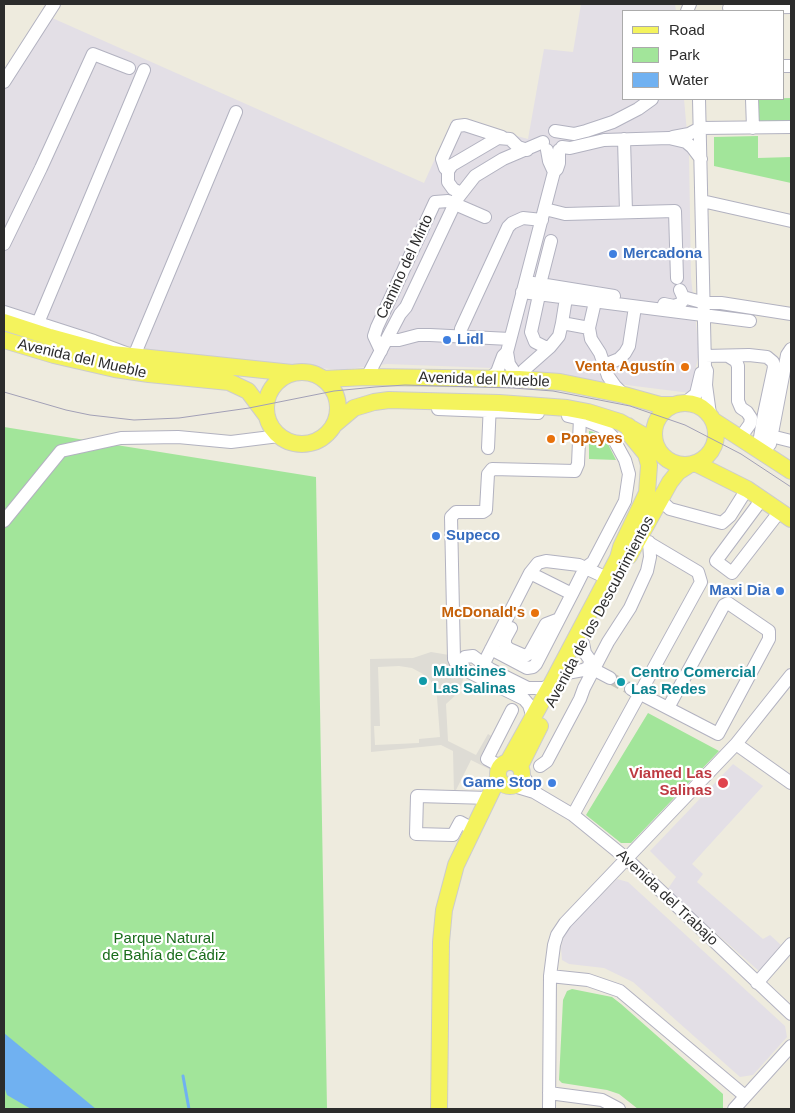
<!DOCTYPE html>
<html>
<head>
<meta charset="utf-8">
<style>
  body { margin:0 }
  #map { position:relative; width:795px; height:1113px; overflow:hidden; background:#eeebde; font-family:Helvetica,sans-serif }
  canvas { display:block }
  .frame { position:absolute; inset:0; border:5px solid #2c2c2c; pointer-events:none }
  .legend { position:absolute; left:622px; top:10px; width:162px; height:90px; box-sizing:border-box; background:#fff; border:1px solid #ababab; margin:0; padding:6px 9px; list-style:none; font-size:15px; color:#2c2c2c }
  .legend li { display:flex; align-items:center; gap:10px; height:25px }
  .legend b { width:25px; border:1px solid #ababab }
</style>
</head>
<body>
<div id="map">
<canvas width="795" height="1113"></canvas>
<div class="frame"></div>
<ul class="legend">
<li><b style="height:6px;background:#f4f35d"></b>Road</li>
<li><b style="height:14px;background:#a2e59a"></b>Park</li>
<li><b style="height:14px;background:#70b1f1"></b>Water</li>
</ul>
</div>
<script>
const c = document.querySelector('canvas').getContext('2d');
c.lineJoin = 'round';
function fill(path, color) { c.fillStyle = color; c.fill(path, 'evenodd'); }
const poly = rows => new Path2D(rows.map(r => 'M' + r).join(''));
function stroke(path, color, width, dash) { c.strokeStyle = color; c.lineWidth = width; c.lineCap = dash ? 'butt' : 'round'; c.setLineDash(dash || []); c.stroke(path); }
function write(font, color, halo, rows, align = 'center') {
  c.font = font + ' Helvetica,sans-serif'; c.lineWidth = 4.5; c.setLineDash([]); c.textBaseline = 'middle'; c.strokeStyle = halo; c.fillStyle = color; for (const [text, x, y, turn = 0] of rows) {
    c.save(); c.translate(x, y); c.rotate((+turn || 0) * Math.PI / 180); c.textAlign = isNaN(turn) ? turn : align; if (halo) c.strokeText(text, 0, 0); c.fillText(text, 0, 0); c.restore();
  }
}
const industrial = poly([
  [581,4,675,4,676,11,624,11,624,99,684,99,689,155,691,277,699,353,690,393,492,368,387,364,340,370,130,348,4,312,4,90,50,17,424,183,453,119,528,139,544,49,573,52],
  [733,764,763,786,692,864,703,874,697,882,763,939,770,935,781,945,759,971,667,890,676,877,650,851],
  [617,879,628,882,785,1026,787,1037,753,1075,740,1077,633,982,604,968,569,964,562,960,561,948,563,939,567,931,575,921]
]);
const green = poly([
  [790,98,790,122,759,122,759,99],
  [758,136,758,158,791,157,791,183,714,166,714,137],
  [4,427,316,477,327,1109,4,1109],
  [589,431,594,432,607,442,616,460,589,459],
  [648,713,719,751,631,843,621,843,586,815],
  [572,989,612,997,621,1004,723,1094,723,1108,721,1109,638,1109,619,1094,607,1090,562,1083,559,1080,563,1000,567,991]
]);
const plaza = poly([
  [431,652,449,655,450,667,465,674,458,693,446,704,448,741,476,755,488,734,493,737,481,761,494,768,493,771,471,760,454,794,453,751,441,745,371,752,370,659,413,658],
  [399,666,412,668,423,674,430,680,435,688,437,697,440,737,419,739,419,743,375,745,374,726,380,726,378,667]
]);
const water = poly([
  [4,1033,96,1109,31,1109,7,1095,4,1086]
]);
const stream = poly([
  [183,1076,189,1109]
]);
const minorTunnel = poly([
  [610,678,631,689]
]);
const minor = poly([
  [729,8,791,7],
  [687,11,690,4],
  [784,66,791,66],
  [4,82,54,4],
  [699,99,705,367,707,371,706,385,710,414],
  [752,99,753,128],
  [555,131,574,134,586,131,613,122,638,109,652,99],
  [673,137,689,134,700,128,791,127],
  [624,139,626,212],
  [562,147,570,148,604,140,669,138,686,142,692,147,701,159],
  [547,150,549,161,554,172],
  [448,171,445,168,442,159,457,126,465,125,502,137],
  [461,193,453,189,448,182,448,171,452,165,498,138,510,139,518,147,527,150],
  [702,201,791,221],
  [545,209,565,214,675,211,677,278],
  [4,244,41,168,93,54,129,68],
  [533,283,540,284,551,241],
  [540,284,614,296],
  [522,292,750,321],
  [539,295,531,332,535,342,545,347,550,347],
  [683,297,705,303,721,303,791,314],
  [664,304,674,306,680,304,684,299,680,290],
  [4,312,94,341,134,356,236,112],
  [562,323,566,298],
  [589,328,595,302],
  [35,330,144,70],
  [460,337,461,329,508,227,512,223,523,218,542,220],
  [388,340,399,340,418,335,430,335,510,339],
  [381,351,374,336,377,327,435,202,448,201,485,217],
  [507,352,509,364,519,379,524,370,550,347,559,336,562,323,589,328,591,339,600,353,608,376,615,386,624,395],
  [705,356,749,355,767,357,773,362,774,367,764,414,758,449],
  [728,356,736,361,738,366,738,401,741,408,747,412,751,418,750,424,740,438],
  [604,365,619,359,625,353,629,346,635,307],
  [367,377,400,314,406,307,457,199,475,176,503,159,543,142],
  [489,379,497,372,503,356,507,352,554,172,557,169,559,163,559,150],
  [686,402,696,394,701,373],
  [438,409,538,413],
  [568,416,585,420,602,427,612,436,625,460,629,474,625,501,593,562,585,568,572,594],
  [771,436,791,441],
  [488,448,490,403],
  [763,452,770,444,787,355,791,349],
  [762,499,716,561,732,573,780,511],
  [660,500,670,509,722,523,730,516,747,489],
  [4,521,61,451,121,438,178,437,231,442,279,436],
  [511,628,505,639,505,645,509,649,525,656,530,653,546,624,559,619],
  [583,643,585,653,590,660,589,667],
  [491,649,527,668,533,667,536,664,572,594,530,573],
  [484,663,530,573,538,563,546,561,579,565,607,578],
  [589,667,610,678],
  [463,669,457,666,454,659,451,517,456,512,483,512,486,510,488,474,492,469,575,471,578,464,580,418],
  [567,673,583,670,589,667],
  [631,689,718,734,769,639,769,631,728,603,724,605,668,708],
  [533,718,529,705,524,699,463,669,462,661,465,657,473,656,490,669,528,688,543,688,551,685],
  [736,744,791,783],
  [500,766,487,759,512,710],
  [540,766,547,761,580,699,584,688,608,642,630,608,647,571,650,557,649,542],
  [522,774,534,792],
  [514,786,534,792,573,815,627,859,791,1014],
  [573,815,701,582,698,572,639,537],
  [473,829,460,822,453,835,416,834,417,796,490,798],
  [550,976,588,980,620,991,745,1096],
  [757,983,791,944],
  [549,1093,602,1100,619,1109],
  [549,1109,550,976,554,945,557,935,565,923,736,744,791,675],
  [734,1109,791,1046]
]);
const major = poly([
  [4,322,50,337,112,354,292,373],
  [4,340,54,355,115,369,149,374,229,382,248,391,266,415],
  '266 408a36 36 0 1 1 72 0a36 36 0 1 1-72 0Z',
  [323,379,367,377,519,379,560,382,624,395,660,405,673,405],
  '654 434a31 31 0 1 1 62 0a31 31 0 1 1-62 0Z',
  [714,421,791,471],
  [335,424,354,408,374,402,389,400,499,403,567,408,588,412,620,422,648,438,657,447],
  [695,463,747,489,791,519],
  [629,556,670,482,678,472,689,465],
  '498 774a12 12 0 1 1 24 0a12 12 0 1 1-24 0Z',
  [508,762,551,685,618,558,621,547,647,493,649,465,646,454,632,437,628,426],
  [520,766,540,726],
  [439,1109,441,942,444,910,456,865,498,778]
]);
const tram = poly([
  [4,392,66,410,90,415,134,420,179,418,249,408,334,391,375,387,405,385,513,388,553,391,630,406,685,425,741,454,791,487]
]);
const markers = [
  [613,254,5,"#3f7fe0"],
  [447,340,5,"#3f7fe0"],
  [685,367,5,"#e8710a"],
  [551,439,5,"#e8710a"],
  [436,536,5,"#3f7fe0"],
  [780,591,5,"#3f7fe0"],
  [535,613,5,"#e8710a"],
  [423,681,5,"#0f9aa8"],
  [621,682,5,"#0f9aa8"],
  [552,783,5,"#3f7fe0"],
  [723,783,6,"#e0444e"]
];
const shopNames = [
  ["Mercadona",623,254],
  ["Lidl",457,340],
  ["Supeco",446,536],
  ["Maxi Dia",770,591,"right"],
  ["Game Stop",542,783,"right"]
];
const streetNames = [
  ["Camino del Mirto",405,267,-65],
  ["Avenida del Mueble",82,359,13],
  ["Avenida del Mueble",484,380,2],
  ["Avenida de los Descubrimientos",600,612,-62],
  ["Avenida del Trabajo",667,898,43]
];
const foodNames = [
  ["Venta Agustín",675,367],
  ["Popeyes",561,439,"left"],
  ["McDonald's",525,613]
];
const cultureNames = [
  ["Multicines",433,672],
  ["Las Salinas",433,689],
  ["Centro Comercial",631,673],
  ["Las Redes",631,690]
];
const healthNames = [
  ["Viamed Las",712,774],
  ["Salinas",712,791]
];
const parkNames = [
  ["Parque Natural",164,939],
  ["de Bahía de Cádiz",164,956]
];
fill(industrial, '#e3dfe6');
fill(green, '#a2e59a');
fill(plaza, '#dedcd5');
fill(water, '#70b1f1');
stroke(stream, '#70b1f1', 3);
stroke(minorTunnel, '#c7c5ba', 12, [12, 6]);
stroke(minor, '#b2b2c0', 14);
stroke(major, '#ccc', 18);
stroke(minor, '#fff', 12);
stroke(major, '#f4f35d', 16);
stroke(tram, '#a2a0b6', 1);
for (const [x, y, r, color] of markers) { const dot = new Path2D(); dot.arc(x, y, r, 0, 2 * Math.PI); c.fillStyle = color; c.fill(dot); stroke(dot, '#fff', 2); }
write('bold 15px', '#366cbe', '#fff', shopNames, 'left');
write('15px', '#2c2c2c', '#fff', streetNames);
write('bold 15px', '#c56008', '#fff', foodNames, 'right');
write('bold 15px', '#0d838f', '#fff', cultureNames, 'left');
write('bold 15px', '#be3a42', '#fff', healthNames, 'right');
write('15px', '#196c1b', '#fff', parkNames);
</script>
</body>
</html>
